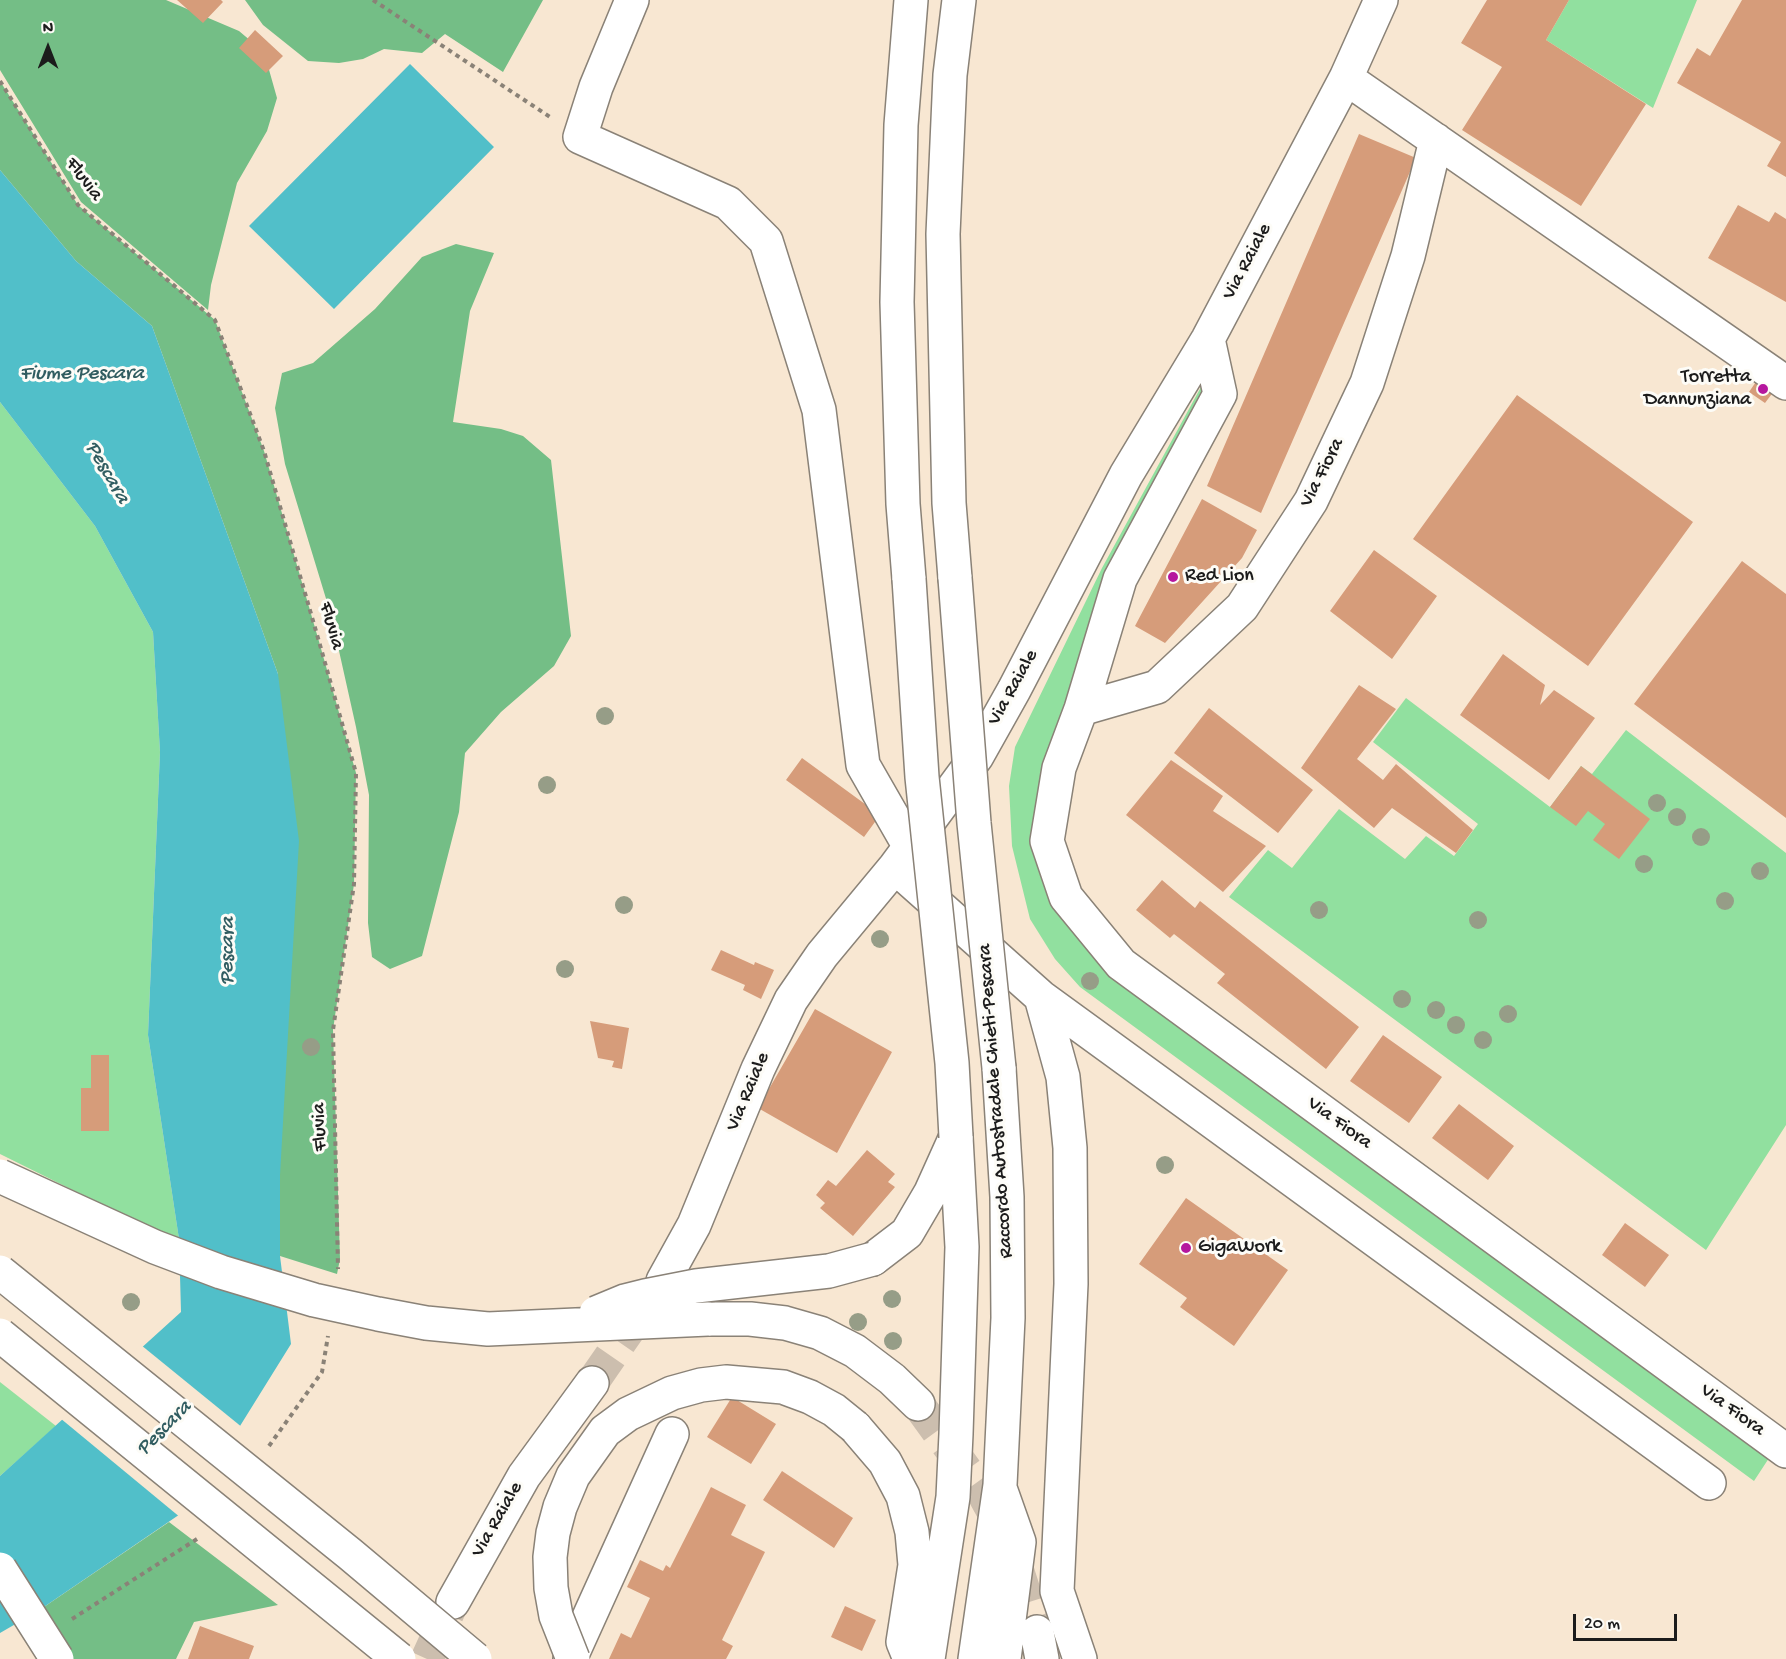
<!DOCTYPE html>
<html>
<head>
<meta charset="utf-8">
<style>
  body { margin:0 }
  #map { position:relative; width:1786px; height:1659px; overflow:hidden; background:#f8e7d2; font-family:"Gochi Hand",sans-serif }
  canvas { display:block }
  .north { position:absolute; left:18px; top:18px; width:60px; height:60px; -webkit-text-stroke:4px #fdfcf7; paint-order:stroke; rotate:0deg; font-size:16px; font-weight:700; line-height:24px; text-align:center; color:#1c1c1c }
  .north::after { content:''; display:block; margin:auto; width:21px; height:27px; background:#1c1c1c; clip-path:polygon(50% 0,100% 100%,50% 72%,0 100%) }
  .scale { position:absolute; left:1573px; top:1614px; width:104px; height:27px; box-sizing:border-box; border:3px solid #1c1c1c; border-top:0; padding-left:8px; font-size:18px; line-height:21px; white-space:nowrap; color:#1c1c1c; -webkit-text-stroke:4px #fdfcf7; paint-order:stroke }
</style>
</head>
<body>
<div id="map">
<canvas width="1786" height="1659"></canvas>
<div class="north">N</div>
<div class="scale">20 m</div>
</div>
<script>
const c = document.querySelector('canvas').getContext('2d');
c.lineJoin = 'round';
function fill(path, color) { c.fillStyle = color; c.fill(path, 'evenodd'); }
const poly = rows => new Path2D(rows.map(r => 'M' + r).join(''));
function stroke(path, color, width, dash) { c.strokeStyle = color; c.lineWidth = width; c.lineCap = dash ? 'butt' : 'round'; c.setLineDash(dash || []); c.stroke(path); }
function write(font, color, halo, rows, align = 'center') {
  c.font = font + ' "Gochi Hand",sans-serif'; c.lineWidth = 6; c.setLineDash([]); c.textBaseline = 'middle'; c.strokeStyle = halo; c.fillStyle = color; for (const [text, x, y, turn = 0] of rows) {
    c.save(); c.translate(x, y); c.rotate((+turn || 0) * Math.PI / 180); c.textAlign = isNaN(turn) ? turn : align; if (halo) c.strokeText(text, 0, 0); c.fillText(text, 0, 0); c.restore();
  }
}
const green = poly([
  [1569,0,1697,0,1653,108,1546,40],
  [1207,376,1212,385,1049,761,1053,898,1771,1455,1754,1481,1080,987,1055,959,1030,919,1012,846,1009,786,1015,747,1102,568],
  [0,402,95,526,153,632,160,752,148,1035,179,1239,117,1212,0,1154],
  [1406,698,1550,807,1581,766,1592,774,1626,730,1786,853,1786,1125,1706,1250,1229,897,1268,850,1292,868,1339,809,1405,859,1426,836,1454,856,1478,824,1373,742],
  [0,1382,56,1426,0,1476]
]);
const forest = poly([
  [0,0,166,0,239,31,264,52,277,98,267,131,237,183,211,285,208,310,81,202,0,70],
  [245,0,543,0,503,72,445,34,422,53,384,49,363,59,339,63,308,61,263,25],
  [0,81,78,205,215,320,264,451,320,645,356,773,354,884,333,1030,340,1259,337,1274,280,1256,278,674,152,326,76,261,0,170],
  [456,244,494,253,470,311,453,422,501,429,523,436,551,460,571,636,554,666,501,712,465,753,459,812,422,956,390,969,372,957,368,923,369,795,356,727,331,615,285,464,275,408,282,373,313,363,375,309,422,257],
  [169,1522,278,1605,194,1622,176,1659,71,1659,38,1611]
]);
const water = poly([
  [410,64,494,147,334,309,249,226],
  [0,170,76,261,152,326,278,674,299,841,280,1175,280,1256,291,1344,189,1508,38,1611,0,1633,0,1476,181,1312,179,1239,148,1035,160,752,153,632,95,526,0,402]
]);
const pier = poly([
  [141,1345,243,1428,192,1510,181,1518,60,1418]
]);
const building = poly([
  [177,0,221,0,223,2,203,23],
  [1487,0,1569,0,1546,40,1646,104,1581,206,1462,130,1502,67,1461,43],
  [1742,0,1786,0,1786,177,1767,166,1781,142,1677,83,1697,48,1710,56],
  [255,30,283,56,266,73,239,48],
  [1359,134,1416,158,1261,513,1207,486],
  [1738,205,1769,222,1775,212,1786,219,1786,302,1708,258],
  [1760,376,1777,387,1765,403,1749,392],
  [1517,395,1693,522,1588,666,1413,539],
  [1202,499,1257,530,1242,558,1165,643,1135,626],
  [1374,550,1437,596,1392,659,1330,611],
  [1742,561,1786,594,1786,818,1634,704],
  [1503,654,1545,685,1540,705,1554,690,1595,718,1549,780,1460,715],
  [1359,685,1396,709,1357,759,1383,780,1396,764,1473,830,1456,853,1392,808,1374,828,1301,768],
  [1209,708,1313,790,1278,833,1174,753],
  [802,758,880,815,864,837,786,780],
  [1171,760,1223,796,1213,811,1266,846,1223,892,1126,815],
  [1581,766,1650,819,1619,859,1593,840,1605,824,1588,811,1576,826,1550,807],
  [1162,880,1195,908,1200,901,1359,1027,1326,1069,1217,983,1225,974,1174,934,1170,938,1136,910],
  [721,950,754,965,755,962,774,970,761,999,743,990,745,985,711,970],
  [815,1009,892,1052,837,1153,758,1108],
  [590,1021,629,1028,622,1069,612,1067,614,1061,598,1058],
  [1383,1035,1442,1077,1409,1123,1350,1081],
  [91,1055,109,1055,109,1131,81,1131,81,1088,91,1088],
  [1459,1104,1514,1146,1488,1180,1432,1138],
  [867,1150,895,1174,888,1182,895,1187,853,1236,820,1208,825,1203,816,1195,828,1180,836,1186],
  [1186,1198,1288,1270,1234,1346,1180,1307,1187,1298,1139,1264],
  [1625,1223,1669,1255,1645,1287,1602,1255],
  [732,1397,776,1424,751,1464,707,1437],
  [782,1471,853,1518,834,1548,763,1500],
  [711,1487,746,1505,731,1535,765,1552,722,1640,733,1646,726,1659,609,1659,621,1633,631,1638,650,1598,627,1587,640,1560,663,1571,666,1565,670,1568],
  [845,1606,876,1620,862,1651,831,1637],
  [200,1626,254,1646,249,1659,188,1659]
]);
const minorTunnel = poly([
  [592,1383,648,1302],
  [427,1659,452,1604]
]);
const highwayTunnel = poly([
  [918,1404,984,1495,1007,1537,1037,1632]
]);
const path = poly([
  [373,0,550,117],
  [0,81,78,205,215,320,264,451,320,645,356,773,354,884,333,1030,338,1269],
  [269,1446,322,1372,328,1336],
  [72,1619,197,1539]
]);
const minor = poly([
  [632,0,596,87,580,137,728,203,766,241,819,410,863,765,910,847],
  [1346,78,1786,383],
  [1208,339,1220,394,1120,579,1081,709,1059,768,1047,841,1066,897,1121,964,1786,1451],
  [1081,709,1157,687,1242,607,1311,501,1367,383,1408,256,1436,140],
  [895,867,1041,997,1709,1483],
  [1041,997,1063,1077,1070,1148,1071,1284,1057,1591,1080,1659],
  [663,1281,694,1225,758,1069,791,1000,822,955,895,867,977,756,1014,690,1126,475,1208,339,1346,78,1381,0],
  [453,1602,524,1476,592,1383],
  [570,1659,672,1434]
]);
const highway = poly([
  [955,578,949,503,943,234,950,75,959,0],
  [909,579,903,504,897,302,901,125,911,0],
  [873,1259,907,1233,931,1192,954,1141],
  [708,1319,750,1319,785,1323,820,1333,855,1351,892,1379,918,1404],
  [855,1427,885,1462,903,1496,912,1532,915,1565,903,1642,910,1659],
  [1001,1491,1019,1542,1004,1659],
  [1037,1632,1042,1659],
  [928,1659,953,1497,956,1434,962,1247,956,1137],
  [975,1659,1000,1485,1008,1318,1007,1197,999,1068]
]);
const highwayBridge = poly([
  [955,578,974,823,999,1068],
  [909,579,922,777,952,1063,956,1137],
  [0,1176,155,1247,221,1272,314,1300,378,1314,426,1323,488,1329,708,1319],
  [0,1272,350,1554,475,1659],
  [596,1313,625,1301,645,1296,696,1286,829,1271,873,1259],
  [0,1335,399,1659],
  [0,1569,57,1659],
  [573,1659,556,1616,551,1588,550,1557,553,1533,560,1507,573,1476,605,1431,628,1414,672,1393,701,1385,726,1382,783,1387,810,1397,834,1410,855,1427]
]);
const trees = [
  [605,716],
  [547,785],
  [1657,803],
  [1677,817],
  [1701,837],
  [1644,864],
  [1760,871],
  [1725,901],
  [624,905],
  [1319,910],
  [1478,920],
  [880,939],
  [565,969],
  [1090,981],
  [1402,999],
  [1436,1010],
  [1508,1014],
  [1456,1025],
  [1483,1040],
  [311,1047],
  [1165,1165],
  [892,1299],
  [131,1302],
  [858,1322],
  [893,1341]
];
const markers = [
  [1763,389,6,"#b5179e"],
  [1173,577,6,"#b5179e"],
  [1186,1248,6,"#b5179e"]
];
const streetNames = [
  ["Fluvia",83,180,53],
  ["Via Raiale",1248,262,-62],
  ["Via Fiora",1323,473,-63],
  ["Fluvia",330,626,74],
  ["Via Raiale",1014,688,-61],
  ["Via Raiale",749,1092,-67],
  ["Raccordo Autostradale Chieti-Pescara",997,1101,-94],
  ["Via Fiora",1339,1124,36],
  ["Fluvia",321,1127,-92],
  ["Via Fiora",1732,1411,36],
  ["Via Raiale",498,1520,-60]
];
const poiNames = [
  ["Torretta",1751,378,"right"],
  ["Dannunziana",1751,401,"right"],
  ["Red Lion",1185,577],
  ["GigaWork",1198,1248]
];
const waterNames = [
  ["Fiume Pescara",82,375],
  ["Pescara",106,473,60],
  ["Pescara",229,951,-89],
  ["Pescara",165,1429,-45]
];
fill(green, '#91e09f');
fill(forest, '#74be86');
fill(water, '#51bfc9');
fill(pier, '#f8e7d2');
fill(building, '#d69c7a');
stroke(minorTunnel, '#ccbeae', 33, [33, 16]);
stroke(highwayTunnel, '#ccbeae', 33, [33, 16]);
stroke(minor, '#8a8277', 36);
stroke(highway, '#8a8277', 36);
stroke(path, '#8a8277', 4, [4.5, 4.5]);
stroke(minor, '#fff', 33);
stroke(highway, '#fff', 33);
stroke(highwayBridge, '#8a8277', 36, []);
stroke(highwayBridge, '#fff', 33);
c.fillStyle = '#969d87';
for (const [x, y] of trees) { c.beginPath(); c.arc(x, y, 9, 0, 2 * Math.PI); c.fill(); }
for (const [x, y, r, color] of markers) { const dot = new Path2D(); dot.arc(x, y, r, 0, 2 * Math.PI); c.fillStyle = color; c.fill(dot); stroke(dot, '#fdfcf7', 2); }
write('20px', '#1c1c1c', '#fdfcf7', streetNames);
write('20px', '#1c1c1c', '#fdfcf7', poiNames, 'left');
write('italic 21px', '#315d61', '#fdfcf7', waterNames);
</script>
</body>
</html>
